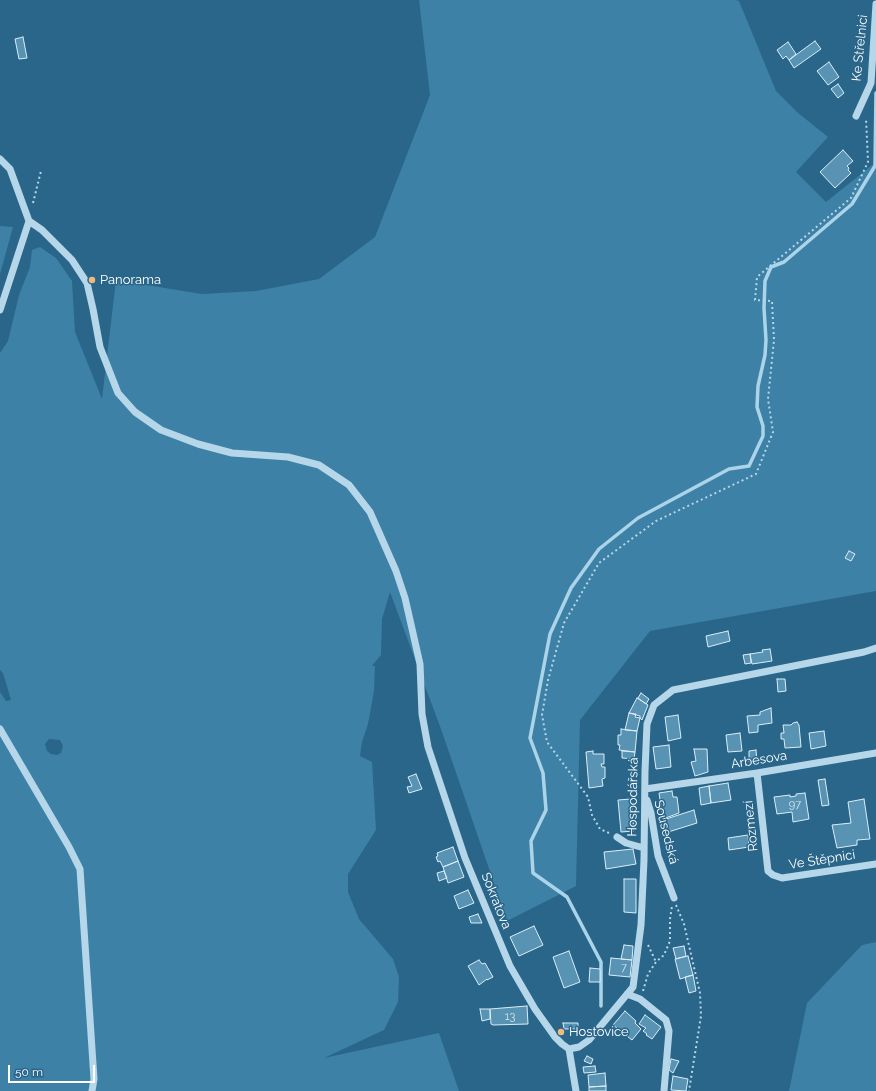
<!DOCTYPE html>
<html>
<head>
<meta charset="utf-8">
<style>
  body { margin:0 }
  #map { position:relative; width:876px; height:1091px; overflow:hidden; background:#29668a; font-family:Raleway,sans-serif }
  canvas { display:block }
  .scale { position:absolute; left:8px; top:1065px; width:87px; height:18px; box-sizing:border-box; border:2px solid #fff; border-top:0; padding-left:5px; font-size:12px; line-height:14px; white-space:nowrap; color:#fff; -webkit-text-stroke:3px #29668a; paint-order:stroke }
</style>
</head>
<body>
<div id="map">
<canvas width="876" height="1091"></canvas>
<div class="scale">50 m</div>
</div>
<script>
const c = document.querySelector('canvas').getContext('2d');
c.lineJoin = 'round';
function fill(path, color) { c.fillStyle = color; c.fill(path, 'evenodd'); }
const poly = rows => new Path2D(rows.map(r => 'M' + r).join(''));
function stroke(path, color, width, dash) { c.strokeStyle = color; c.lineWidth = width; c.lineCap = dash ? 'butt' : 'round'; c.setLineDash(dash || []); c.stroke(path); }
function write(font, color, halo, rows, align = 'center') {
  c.font = font + ' Raleway,sans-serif'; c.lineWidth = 3; c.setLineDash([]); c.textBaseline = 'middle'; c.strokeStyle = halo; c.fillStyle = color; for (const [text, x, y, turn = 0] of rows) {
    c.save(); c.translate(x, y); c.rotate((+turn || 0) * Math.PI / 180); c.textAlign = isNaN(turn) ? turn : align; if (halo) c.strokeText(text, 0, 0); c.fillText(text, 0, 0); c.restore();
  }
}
const green = poly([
  [419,0,736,0,739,1,776,91,797,112,828,137,796,172,826,202,876,162,876,591,650,631,580,720,576,886,507,921,441,729,390,592,382,619,381,655,372,666,375,666,374,691,368,724,362,742,360,756,372,762,376,830,348,874,348,892,359,919,393,959,399,977,398,1002,384,1030,324,1058,439,1033,459,1091,0,1091,0,692,6,701,11,700,3,673,0,670,0,353,8,341,19,295,30,267,32,250,40,247,56,258,72,281,75,332,102,399,116,280,202,294,256,291,319,279,375,237,430,95],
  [49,739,60,740,63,746,61,753,57,755,51,754,47,751,45,744],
  [0,226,13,227,0,274],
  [876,942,876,1091,789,1091,807,1003,862,945]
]);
const stream = poly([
  [601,1006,601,962,567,897,533,873,531,841,546,810,543,773,530,738,550,634,571,588,599,549,638,518,729,469,749,466,763,436,763,426,757,407,758,386,765,355,766,340,764,308,765,281,771,267,784,262,852,204,875,166,876,93]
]);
const building = poly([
  [23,37,27,58,19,59,15,39,23,37],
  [815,41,821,49,794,68,789,60,815,41],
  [788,42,796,54,789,60,786,56,783,59,777,50,788,42],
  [829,62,839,77,828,85,817,71,829,62],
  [838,84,844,93,838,98,831,89,838,84],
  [843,150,853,161,847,166,849,168,848,170,851,173,835,188,820,172,843,150],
  [849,551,855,554,851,561,845,558,849,551],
  [728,631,730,641,708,647,706,636,728,631],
  [770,649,772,661,752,664,750,654,763,652,762,650,770,649],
  [750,654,751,663,745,664,743,655,750,654],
  [777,679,785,679,786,691,778,692,777,679],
  [641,693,649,699,646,704,638,698,641,693],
  [637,698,648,705,642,720,640,718,640,716,629,713,637,698],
  [771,708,772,723,758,725,758,732,749,733,747,716,760,715,760,712,771,708],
  [629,713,636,714,635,717,640,718,637,731,625,730,629,713],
  [678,715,681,738,668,741,665,717,678,715],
  [797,722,799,725,801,747,785,748,784,739,781,739,781,733,784,733,783,725,791,725,793,723,797,722],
  [621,729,637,731,635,752,619,750,620,745,618,745,618,735,621,735,621,729],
  [824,731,826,746,811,749,809,733,824,731],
  [740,733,742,751,728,752,726,735,740,733],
  [669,745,671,767,656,769,653,747,669,745],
  [694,749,707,749,708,772,695,776,691,762,696,761,694,749],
  [756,750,757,762,749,762,749,751,756,750],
  [593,751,593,754,604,754,604,764,601,764,602,767,605,767,605,778,602,779,603,786,589,788,586,752,593,751],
  [622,751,635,752,634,759,622,758,622,751],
  [416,774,422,789,409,793,407,787,412,786,408,777,416,774],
  [825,779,829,805,822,806,818,780,825,779],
  [728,783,731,800,711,803,709,786,728,783],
  [709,786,711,803,701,805,699,788,709,786],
  [672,791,673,797,677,797,679,813,663,819,659,793,672,791],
  [805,793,809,819,793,822,792,812,777,814,774,797,790,795,790,797,796,796,796,794,805,793],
  [631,799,634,831,621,832,618,800,631,799],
  [864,799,870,839,857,840,857,845,837,848,832,825,851,823,848,802,864,799],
  [694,810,697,823,665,833,663,820,694,810],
  [748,835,749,847,729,850,728,838,748,835],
  [453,847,458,861,443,867,440,861,438,862,436,857,438,856,437,853,453,847],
  [633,849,636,864,606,869,604,852,633,849],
  [458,861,464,877,448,883,443,867,458,861],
  [444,871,447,878,439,881,437,873,444,871],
  [624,879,636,879,636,913,624,912,624,879],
  [468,890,474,903,459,909,454,896,468,890],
  [478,914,482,923,471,923,469,917,478,914],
  [534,926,543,945,519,956,510,937,534,926],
  [624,945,633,946,632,960,621,959,624,945],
  [684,946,686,956,676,959,673,948,684,946],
  [569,951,580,982,564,988,553,957,569,951],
  [688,956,693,975,680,979,675,959,688,956],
  [611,958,632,960,630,977,609,975,611,958],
  [479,960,482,964,485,963,493,977,487,980,487,979,479,985,468,966,479,960],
  [590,968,600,969,600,982,589,982,590,968],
  [693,975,696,991,689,993,685,977,693,975],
  [527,1006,528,1024,493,1025,491,1024,490,1009,527,1006],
  [480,1009,490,1009,490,1019,482,1021,480,1009],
  [625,1011,636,1021,635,1023,641,1029,632,1040,613,1025,625,1011],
  [645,1015,661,1027,652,1039,646,1035,647,1034,643,1031,646,1028,639,1024,645,1015],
  [563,1023,578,1023,578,1029,564,1029,563,1023],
  [587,1056,593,1059,591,1064,584,1061,587,1056],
  [671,1059,679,1061,673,1073,669,1070,671,1059],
  [595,1066,596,1072,584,1073,583,1067,595,1066],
  [605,1073,606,1086,589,1087,588,1075,605,1073],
  [673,1076,688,1079,686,1091,671,1090,673,1076],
  [606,1086,606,1091,589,1091,589,1087,606,1086]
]);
const path = poly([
  [33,203,41,171],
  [609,833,600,829,592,815,588,797,547,742,542,715,548,680,564,623,599,563,656,521,756,474,773,432,768,399,774,340,772,301,755,300,757,277,851,198,868,162,866,118],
  [676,905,684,924,700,993,701,1016,689,1091],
  [648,945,656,962],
  [643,991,648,974,656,962,664,955,670,941,670,919,672,906]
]);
const minor = poly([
  [856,116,871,83,876,4],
  [0,159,10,169,29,221,42,230,72,260,87,283,93,309,100,347,118,393,135,412,161,430,198,444,232,453,288,457,319,465,349,485,370,512,396,571,405,598,420,664,422,714,428,747,465,858,510,966,535,1009,555,1037,562,1044,569,1049],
  [0,310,29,221],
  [0,729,69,847,80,869,94,1079,92,1091],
  [757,773,768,871,773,875,782,878,876,864],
  [645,789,757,773,876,753],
  [647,800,651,813,658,856,674,898],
  [617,837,626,843,644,848],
  [627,994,640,999,666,1020,669,1031,664,1091],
  [569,1049,579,1047,589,1040,633,987,641,925,644,860,645,771,647,724,654,705,673,690,864,652,876,648],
  [569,1049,576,1091]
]);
const markers = [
  [92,280,4,"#f0b97d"],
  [561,1032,4,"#f0b97d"]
];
const numberNames = [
  ["97",795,805],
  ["7",624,968],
  ["13",510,1017]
];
const streetNames = [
  ["Ke Střelnici",860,48,-84],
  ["Arbesova",759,760,-9],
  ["Hospodářská",633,797,-89],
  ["Rozmezí",751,826,-96],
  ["Sousedská",666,832,76],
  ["Ve Štěpnici",822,860,-9],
  ["Sokratova",496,901,68]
];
const poiNames = [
  ["Panorama",100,280],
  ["Hostovice",569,1032]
];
fill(green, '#3d81a6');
stroke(stream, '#abd4e9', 3.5);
fill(building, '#5993b4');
stroke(building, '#daedf7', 1);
stroke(path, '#b6d7e9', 2, [2, 3]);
stroke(minor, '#b6d7e9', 7);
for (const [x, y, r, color] of markers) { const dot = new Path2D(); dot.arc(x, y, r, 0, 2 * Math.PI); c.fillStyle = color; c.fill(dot); stroke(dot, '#29668a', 1.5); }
write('11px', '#d6e4ec', null, numberNames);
write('13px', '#fff', '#29668a', streetNames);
write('13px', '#fff', '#29668a', poiNames, 'left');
</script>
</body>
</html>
